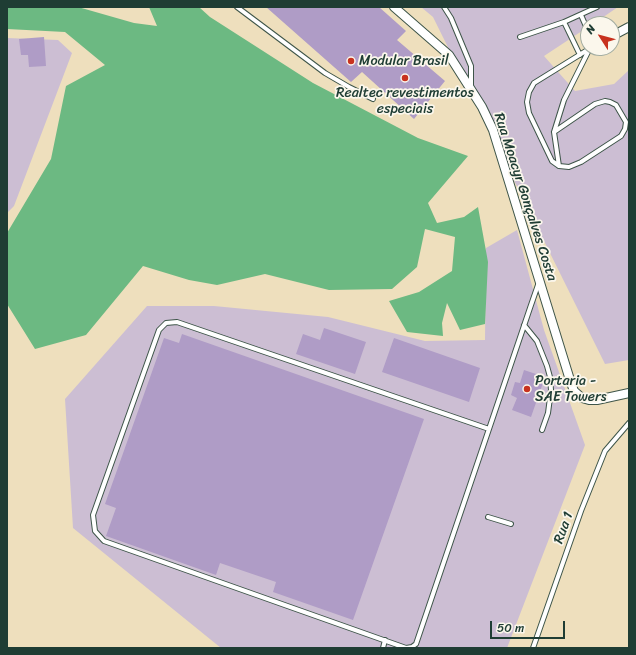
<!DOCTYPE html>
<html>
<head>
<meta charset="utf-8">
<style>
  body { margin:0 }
  #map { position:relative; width:636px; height:655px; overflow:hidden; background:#eedfbd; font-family:Sriracha,sans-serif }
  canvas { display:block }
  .frame { position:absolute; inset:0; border:8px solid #1f3d34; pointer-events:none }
  .north { position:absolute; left:580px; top:16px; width:40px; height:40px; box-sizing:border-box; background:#fbf7ec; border:1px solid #a3ada2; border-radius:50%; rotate:306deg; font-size:11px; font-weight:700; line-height:16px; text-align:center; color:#1f3d34 }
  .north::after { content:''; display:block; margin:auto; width:14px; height:18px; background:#c8321e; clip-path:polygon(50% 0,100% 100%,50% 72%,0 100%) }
  .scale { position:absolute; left:490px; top:621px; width:75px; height:18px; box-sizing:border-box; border:2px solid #1f3d34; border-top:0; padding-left:5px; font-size:12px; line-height:14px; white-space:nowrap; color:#1f3d34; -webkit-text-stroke:3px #fbf7ec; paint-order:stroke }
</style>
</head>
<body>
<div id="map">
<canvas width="636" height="655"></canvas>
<div class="frame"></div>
<div class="north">N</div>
<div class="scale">50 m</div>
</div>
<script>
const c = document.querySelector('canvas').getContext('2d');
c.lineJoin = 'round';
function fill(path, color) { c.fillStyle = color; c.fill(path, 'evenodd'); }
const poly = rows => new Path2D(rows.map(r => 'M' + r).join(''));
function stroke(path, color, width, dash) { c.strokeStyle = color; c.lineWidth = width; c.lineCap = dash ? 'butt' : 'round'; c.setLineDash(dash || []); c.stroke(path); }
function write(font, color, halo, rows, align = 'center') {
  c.font = font + ' Sriracha,sans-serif'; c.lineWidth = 3.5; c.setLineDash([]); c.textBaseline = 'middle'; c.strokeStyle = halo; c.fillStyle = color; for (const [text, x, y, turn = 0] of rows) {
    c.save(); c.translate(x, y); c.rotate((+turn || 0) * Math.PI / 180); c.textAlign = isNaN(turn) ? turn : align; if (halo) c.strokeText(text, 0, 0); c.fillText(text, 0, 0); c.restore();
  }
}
const industrial = poly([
  [421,7,618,7,593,24,588,24,588,27,544,56,575,91,614,84,629,70,629,360,605,364,433,17],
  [7,38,58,40,72,53,14,206,7,213],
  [517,230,544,330,585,445,507,648,221,648,73,528,65,399,147,306,214,306,328,317,425,341,485,340,486,248]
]);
const forest = poly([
  [7,7,78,7,134,23,157,26,149,7,199,7,210,17,313,83,418,138,468,156,428,203,437,223,464,217,478,207,488,262,485,324,460,330,447,303,442,323,443,336,407,332,389,301,419,292,452,271,455,237,425,229,417,267,392,289,329,290,265,274,217,285,189,280,143,266,86,335,35,349,7,304,7,233,51,159,66,86,105,65,65,32,7,29]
]);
const building = poly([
  [266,7,379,7,406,31,397,40,445,81,414,119,362,72,351,82],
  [44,37,46,66,29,67,28,55,21,55,19,39],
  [324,328,366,342,355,374,296,354,303,334,320,340],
  [182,334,424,419,353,620,273,592,276,582,220,563,216,575,106,536,116,508,105,504,164,338,179,343],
  [394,338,480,368,469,402,382,372],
  [524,370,545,377,531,417,512,410,517,398,511,395,515,382,520,383]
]);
const lane = poly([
  [237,7,325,73,349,87,373,99],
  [444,7,451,18,471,66,471,88],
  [581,15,588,31],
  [564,22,580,55],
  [520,37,564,22,597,7],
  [554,132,595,104,605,101,610,102,616,105,626,122,625,129,621,136,581,162,569,167,559,166,552,161,529,113,527,102,529,92,534,83,589,49],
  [559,166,554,132,564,100,589,50],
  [524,325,537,341,547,366,550,377,551,390,548,413,542,430],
  [489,429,177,322,166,323,159,330,93,515,95,531,104,541,406,648,412,647,416,644,489,429,530,308,539,282],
  [488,517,511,524],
  [383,648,385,640],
  [533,648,581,511,605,451,629,423]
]);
const street = poly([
  [394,7,449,55,482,107,493,130,570,380,574,391,582,398,589,400,597,400,629,393],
  [612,36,629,27],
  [589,49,591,48]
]);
const markers = [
  [351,61,4,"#c8321e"],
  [405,78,4,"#c8321e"],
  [527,389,4,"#c8321e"]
];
const poiNames = [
  ["Modular Brasil",359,61],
  ["Realtec revestimentos",405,93,"center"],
  ["especiais",405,109,"center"],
  ["Portaria -",535,381],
  ["SAE Towers",535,397]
];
const streetNames = [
  ["Rua Moacyr Gonçalves Costa",525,197,72],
  ["Rua 1",564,528,-70]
];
fill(industrial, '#ccbed3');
fill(forest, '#6cb982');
fill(building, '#af9cc6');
stroke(lane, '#3e5549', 6);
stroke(street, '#3e5549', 10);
stroke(lane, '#fff', 4);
stroke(street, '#fff', 8);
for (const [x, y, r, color] of markers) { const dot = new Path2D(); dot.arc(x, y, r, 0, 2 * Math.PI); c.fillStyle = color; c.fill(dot); stroke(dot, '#fbf7ec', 1.5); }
write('14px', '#1f3d34', '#fbf7ec', poiNames, 'left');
write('14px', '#1f3d34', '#fbf7ec', streetNames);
</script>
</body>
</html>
